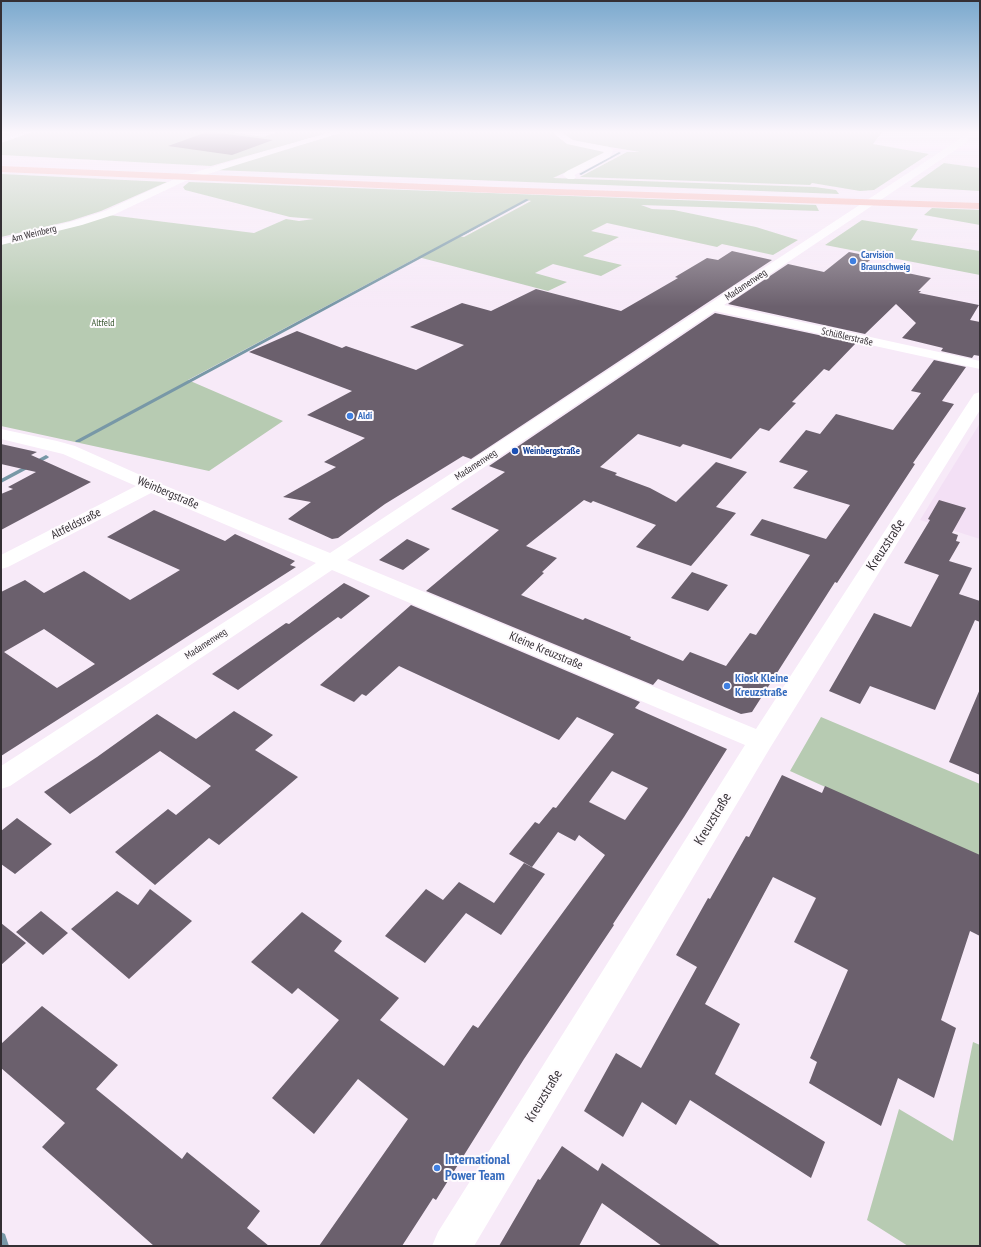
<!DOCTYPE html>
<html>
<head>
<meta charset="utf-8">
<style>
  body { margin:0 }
  #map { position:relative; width:981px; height:1247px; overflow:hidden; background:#f7eaf8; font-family:"PT Sans Narrow",sans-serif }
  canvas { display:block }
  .frame { position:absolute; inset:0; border:2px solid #342f34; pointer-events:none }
</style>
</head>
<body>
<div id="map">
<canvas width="981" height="1247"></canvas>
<div class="frame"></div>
</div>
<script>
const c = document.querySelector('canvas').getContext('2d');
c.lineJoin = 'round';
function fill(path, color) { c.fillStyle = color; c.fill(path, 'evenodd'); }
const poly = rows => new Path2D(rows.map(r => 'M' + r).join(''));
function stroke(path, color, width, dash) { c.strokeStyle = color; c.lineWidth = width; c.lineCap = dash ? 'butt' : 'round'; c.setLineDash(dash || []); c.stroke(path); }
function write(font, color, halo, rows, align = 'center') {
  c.font = font + ' "PT Sans Narrow",sans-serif'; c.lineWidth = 4; c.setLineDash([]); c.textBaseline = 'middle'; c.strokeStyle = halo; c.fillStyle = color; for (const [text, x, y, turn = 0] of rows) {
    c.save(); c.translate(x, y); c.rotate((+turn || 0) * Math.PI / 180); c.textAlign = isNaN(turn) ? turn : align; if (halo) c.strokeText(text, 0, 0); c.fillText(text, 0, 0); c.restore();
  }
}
const built = poly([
  [980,423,980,539,920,520]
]);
const green = poly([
  [33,132,230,132,264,137,277,132,332,132,211,166,1,155,1,143],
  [344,132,552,132,564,141,606,150,601,156,553,178,815,187,836,190,839,194,214,170],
  [559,132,882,132,873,144,929,154,874,190,860,191,812,183,810,185,580,177,627,152,640,152,573,141],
  [944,163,980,168,980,191,910,187],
  [1,174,167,182,101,211,70,221,1,237],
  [189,182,816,205,819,211,641,205,652,209,674,210,756,227,798,240,773,255,722,244,717,247,607,223,591,231,619,237,583,256,622,265,601,276,553,264,535,273,567,282,548,291,418,257,188,380,283,421,209,471,1,426,1,243,109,215,254,233,286,219,299,221,314,219,290,217,185,190,183,187],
  [527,200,531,201,464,237,457,236,464,235],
  [932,208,980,210,980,225,924,215],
  [862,220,918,229,911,240,980,251,980,275,825,245],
  [821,717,980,784,980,857,790,771],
  [973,1042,980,1045,980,1246,908,1246,867,1220,899,1109,953,1141]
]);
const stream = poly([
  [619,152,621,153,581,175,579,174,619,152],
  [526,199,529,200,80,442,76,442,75,441,526,199],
  [46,455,49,457,48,458,1,483,1,479,46,455],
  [1,1232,5,1234,9,1246,1,1246,1,1232]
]);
const building = poly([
  [207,132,211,132,273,140,232,155,168,146],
  [732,251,772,260,471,459,463,456,385,504,338,538,332,539,288,519,311,502,283,497,336,467,324,462,365,438,307,415,352,391,249,352,297,331,342,348,346,346,416,370,464,345,410,327,462,303,491,311,536,289,621,311,678,278,675,277,707,258,718,260],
  [849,252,874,257,865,264,931,278,918,291,921,291,919,293,979,305,970,320,980,322,980,356,974,355,972,358,941,351,943,348,902,338,916,323,896,304,865,334,728,304,788,264,824,272],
  [715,313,856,343,829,371,824,369,792,402,796,403,769,431,760,428,731,459,683,444,680,447,638,434,600,467,617,473,615,475,650,488,676,502,716,462,747,472,716,507,736,513,691,566,636,547,656,525,593,501,591,503,584,500,526,546,557,558,542,572,544,573,521,595,583,620,585,618,631,637,630,639,683,661,690,652,726,666,750,633,756,635,810,555,750,535,762,519,826,539,850,505,793,488,808,471,779,462,806,430,820,434,836,414,893,430,921,393,911,391,934,360,966,367,942,401,954,404,913,463,915,464,837,583,835,582,752,712,741,714,658,679,653,685,426,591,499,530,451,509,505,472,489,466],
  [1,444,37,452,31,455,91,482,1,530,1,494,13,489,8,487,36,472,1,464],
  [939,500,966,508,952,533,958,535,956,541,960,542,949,561,972,568,959,594,980,601,980,622,975,620,935,710,870,686,860,704,829,691,874,613,911,627,939,575,904,563,930,520,928,519],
  [154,510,225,541,235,534,295,561,290,565,296,567,1,756,1,592,25,580,44,593,84,571,130,600,180,570,107,537],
  [44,629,95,664,57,688,4,652],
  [407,539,430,549,403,570,379,560],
  [692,572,728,585,708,611,671,598],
  [344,583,370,596,341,619,338,617,238,690,212,674,286,623,289,624],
  [411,605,640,702,635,708,727,749,684,817,613,924,614,925,524,1059,436,1200,433,1198,402,1246,319,1246,408,1119,358,1079,314,1134,272,1098,339,1020,298,988,292,994,251,962,302,912,342,941,334,951,399,998,380,1020,444,1066,473,1025,478,1028,605,855,579,835,575,841,558,832,532,867,509,854,535,822,539,824,553,807,556,808,614,734,577,717,559,740,399,666,366,696,362,694,354,702,320,685],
  [612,771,648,788,625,820,589,802],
  [980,689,980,775,949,762],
  [234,711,273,735,255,750,298,777,219,845,209,838,155,885,115,852,168,809,176,815,211,786,160,751,70,814,44,792,97,757,157,714,196,739],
  [782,775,822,793,825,786,980,855,980,936,970,931,941,1020,956,1028,934,1098,898,1078,881,1126,809,1083,817,1062,810,1058,848,970,794,942,816,898,773,877,705,1004,740,1024,715,1074,825,1142,811,1178,690,1100,676,1125,642,1102,623,1137,584,1111,616,1053,641,1068,697,967,676,955,708,898,710,899,746,836,749,837],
  [17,818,52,844,15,874,1,864,1,831],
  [524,863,545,874,501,935,466,913,425,963,385,936,426,889,443,900,459,882,494,903],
  [150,889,192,921,129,979,71,929,117,891,138,905],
  [41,911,68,933,43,955,16,932],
  [1,923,26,943,1,965],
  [42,1006,118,1065,96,1089,182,1159,187,1152,260,1211,247,1228,269,1246,154,1246,42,1147,65,1123,1,1068,1,1044],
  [562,1146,598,1171,602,1163,721,1246,662,1246,602,1203,579,1246,499,1246,538,1179,540,1180]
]);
const minor = poly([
  [12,132,24,132,1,142,1,136,12,132],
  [330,132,343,132,185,181,113,215,82,225,1,245,1,239,74,221,105,211,179,177,330,132],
  [552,132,561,132,573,140,609,147,613,150,610,157,574,175,576,177,574,179,568,179,563,175,567,171,603,153,604,152,567,144,552,132],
  [960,132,968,132,967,142,724,305,980,361,980,369,715,311,347,560,756,729,972,397,974,394,980,392,980,410,770,748,474,1246,432,1246,438,1232,745,745,332,570,10,786,1,789,1,766,316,563,151,493,8,567,1,569,1,555,136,486,63,454,1,439,1,429,57,441,75,446,156,482,330,553,960,139,960,132]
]);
const highway = poly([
  [1,166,496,187,980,203,980,209,496,193,1,172,1,166]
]);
const markers = [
  [853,261,4,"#3f7fe0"],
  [350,416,4,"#3f7fe0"],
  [515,451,4,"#1a4fb4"],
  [727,686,4,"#3f7fe0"],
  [437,1168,4,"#3f7fe0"]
];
const farStreetnames = [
  ["Am Weinberg",34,234,-14],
  ["Madamenweg",746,285,-34],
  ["Schüßlerstraße",847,337,13],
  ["Madamenweg",476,465,-33],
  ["Madamenweg",206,644,-33]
];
const farShopnames = [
  ["Carvision",861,255],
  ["Braunschweig",861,267],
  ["Aldi",358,416]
];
const farParknames = [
  ["Altfeld",103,323]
];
const farTransitnames = [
  ["Weinbergstraße",523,451]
];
const streetNames = [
  ["Weinbergstraße",168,493,23],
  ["Altfeldstraße",76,524,-27],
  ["Kleine Kreuzstraße",546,651,23]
];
const shopNames = [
  ["Kiosk Kleine",735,679],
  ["Kreuzstraße",735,693]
];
const nearStreetnames = [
  ["Kreuzstraße",886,545,-57],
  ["Kreuzstraße",713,819,-59],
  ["Kreuzstraße",544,1096,-59]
];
const nearShopnames = [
  ["International",445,1160],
  ["Power Team",445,1176]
];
fill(built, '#f3e0f5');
fill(green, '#b7cbb2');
fill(stream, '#7898a7');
fill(building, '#6b606d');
fill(minor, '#fff');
fill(highway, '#f7bdb9');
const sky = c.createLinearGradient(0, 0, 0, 307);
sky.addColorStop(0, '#7ba9ce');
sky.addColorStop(0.43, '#fbf6fc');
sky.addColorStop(1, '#fbf6fc00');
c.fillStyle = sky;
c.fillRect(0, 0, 981, 307);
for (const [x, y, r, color] of markers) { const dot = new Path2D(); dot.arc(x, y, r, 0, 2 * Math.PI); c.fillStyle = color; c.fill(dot); stroke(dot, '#fefbfe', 1.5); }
write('10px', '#342f34', '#fefbfe', farStreetnames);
write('bold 10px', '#366cbe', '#fefbfe', farShopnames, 'left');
write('10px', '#395831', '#fefbfe', farParknames);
write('bold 10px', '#164399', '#fefbfe', farTransitnames, 'left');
write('12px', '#342f34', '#fefbfe', streetNames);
write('bold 12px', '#366cbe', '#fefbfe', shopNames, 'left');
write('14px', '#342f34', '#fefbfe', nearStreetnames);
write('bold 14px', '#366cbe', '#fefbfe', nearShopnames, 'left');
</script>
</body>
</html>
